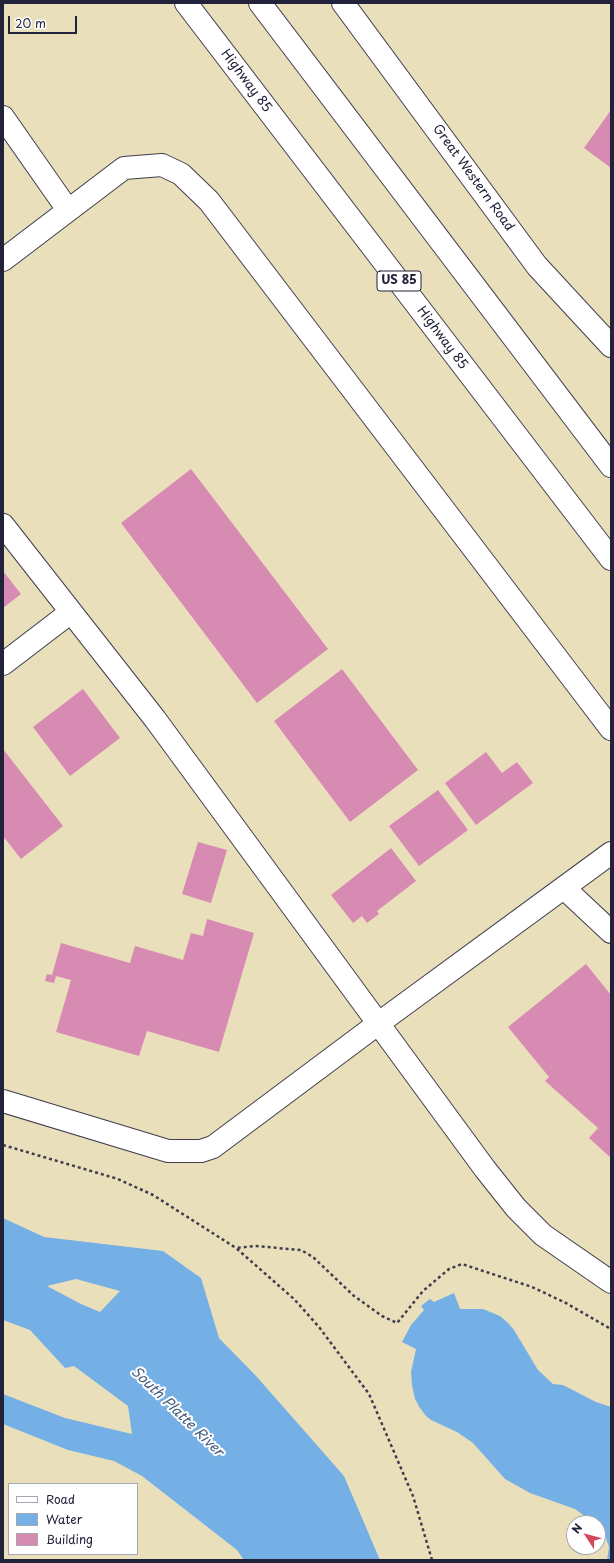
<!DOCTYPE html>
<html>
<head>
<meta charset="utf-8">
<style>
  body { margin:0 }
  #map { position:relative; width:614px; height:1563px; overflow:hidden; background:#eadfbb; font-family:"Playpen Sans",sans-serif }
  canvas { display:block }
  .frame { position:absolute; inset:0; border:4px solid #22223b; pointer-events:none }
  .legend { position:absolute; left:8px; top:1483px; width:130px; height:72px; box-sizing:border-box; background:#fff; border:1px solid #a7a7b1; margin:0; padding:5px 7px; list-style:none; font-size:12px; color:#22223b }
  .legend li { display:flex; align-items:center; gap:8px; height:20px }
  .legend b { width:20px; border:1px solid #a7a7b1 }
  .north { position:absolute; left:566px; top:1515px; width:40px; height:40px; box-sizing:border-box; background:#fff; border:1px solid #a7a7b1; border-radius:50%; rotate:306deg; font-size:11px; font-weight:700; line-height:16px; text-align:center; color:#22223b }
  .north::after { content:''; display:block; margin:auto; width:14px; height:18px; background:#d1495b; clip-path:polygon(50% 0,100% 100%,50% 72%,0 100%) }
  .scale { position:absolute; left:8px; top:16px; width:69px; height:18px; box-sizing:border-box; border:2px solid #22223b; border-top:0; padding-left:5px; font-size:12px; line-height:14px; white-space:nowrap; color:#22223b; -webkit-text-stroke:3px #fff; paint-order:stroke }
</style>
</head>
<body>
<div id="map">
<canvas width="614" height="1563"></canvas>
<div class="frame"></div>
<ul class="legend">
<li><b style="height:5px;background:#fff"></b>Road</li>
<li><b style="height:11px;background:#74b0e6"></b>Water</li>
<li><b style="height:11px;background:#d88bb2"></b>Building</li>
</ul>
<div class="north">N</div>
<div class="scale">20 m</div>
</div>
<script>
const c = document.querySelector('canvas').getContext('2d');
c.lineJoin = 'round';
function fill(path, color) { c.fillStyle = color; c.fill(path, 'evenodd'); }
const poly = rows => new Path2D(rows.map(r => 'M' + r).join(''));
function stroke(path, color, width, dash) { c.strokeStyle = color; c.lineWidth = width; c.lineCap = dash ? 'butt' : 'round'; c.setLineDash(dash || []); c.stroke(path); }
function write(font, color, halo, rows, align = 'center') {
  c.font = font + ' "Playpen Sans",sans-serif'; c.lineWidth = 4; c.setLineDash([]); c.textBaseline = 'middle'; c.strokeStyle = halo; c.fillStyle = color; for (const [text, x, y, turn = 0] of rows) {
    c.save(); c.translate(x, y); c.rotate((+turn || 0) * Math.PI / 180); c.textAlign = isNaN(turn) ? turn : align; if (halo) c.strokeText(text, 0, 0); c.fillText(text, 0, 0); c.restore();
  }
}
const water = poly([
  [3,1218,44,1237,163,1251,201,1278,219,1338,257,1377,344,1476,380,1560,244,1560,237,1550,142,1476,114,1461,68,1450,3,1424,3,1394,65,1418,132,1434,128,1406,74,1366,65,1368,30,1330,3,1320],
  [76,1279,120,1291,100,1312,81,1304,47,1286],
  [454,1293,460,1309,483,1309,500,1316,508,1323,514,1330,538,1370,553,1384,563,1385,596,1402,611,1407,611,1560,607,1560,609,1547,603,1529,598,1526,598,1523,594,1523,575,1509,530,1493,505,1479,473,1443,457,1432,431,1420,426,1416,420,1408,415,1399,412,1385,411,1372,416,1349,402,1342,411,1325,424,1310,421,1306,430,1299,434,1302]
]);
const building = poly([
  [611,110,611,168,584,148],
  [191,469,328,649,257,703,121,523],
  [3,571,21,594,3,608],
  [342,669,418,770,350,822,274,721],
  [83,689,120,738,70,776,33,727],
  [3,749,63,826,21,859,3,836],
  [486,752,502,773,517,762,533,783,476,825,445,783],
  [438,790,468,830,419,866,389,826],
  [198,842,227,850,211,903,182,894],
  [391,848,416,881,377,911,379,914,367,923,362,916,353,923,331,895],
  [207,919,254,933,219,1052,147,1031,139,1056,56,1032,71,980,56,976,54,983,45,981,47,974,52,975,61,943,130,963,135,946,183,960,191,933,203,936],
  [586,964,611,995,611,1158,589,1138,598,1128,545,1081,549,1077,508,1027]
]);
const path = poly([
  [3,1145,118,1179,153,1195,236,1248],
  [432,1560,413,1496,369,1394,319,1327,294,1299,236,1248,255,1246,301,1250,313,1257,354,1296,382,1316,397,1323,423,1291,449,1269,462,1264,532,1287,566,1303,611,1329]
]);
const minor = poly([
  [343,3,537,266,611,346],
  [3,117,68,210],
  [3,260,124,168,162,165,181,174,209,201,611,729],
  [3,525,155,719,485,1169,516,1208,543,1235,611,1282],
  [3,664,71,612],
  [564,888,611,932],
  [3,1101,168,1151,201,1151,213,1147,379,1023,611,853]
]);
const highway = poly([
  [186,3,611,559],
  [260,3,611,466]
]);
const shields = [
  [399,281,44]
];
const shieldNames = [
  ["US 85",399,281]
];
const streetNames = [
  ["Highway 85",246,81,53],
  ["Great Western Road",473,178,54],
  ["Highway 85",442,338,53]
];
const waterNames = [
  ["South Platte River",177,1412,44]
];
fill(water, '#74b0e6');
fill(building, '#d88bb2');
stroke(minor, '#403e4e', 24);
stroke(highway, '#403e4e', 24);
stroke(path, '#403e4e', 2.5, [3, 3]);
stroke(minor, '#fff', 22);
stroke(highway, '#fff', 22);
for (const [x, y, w] of shields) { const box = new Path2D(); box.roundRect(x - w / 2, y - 10, w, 20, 3); c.fillStyle = '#fff'; c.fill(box); stroke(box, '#22223b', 1); }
write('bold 12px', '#22223b', null, shieldNames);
write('13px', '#22223b', '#fff', streetNames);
write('italic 14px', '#435b7f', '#fff', waterNames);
</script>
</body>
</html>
